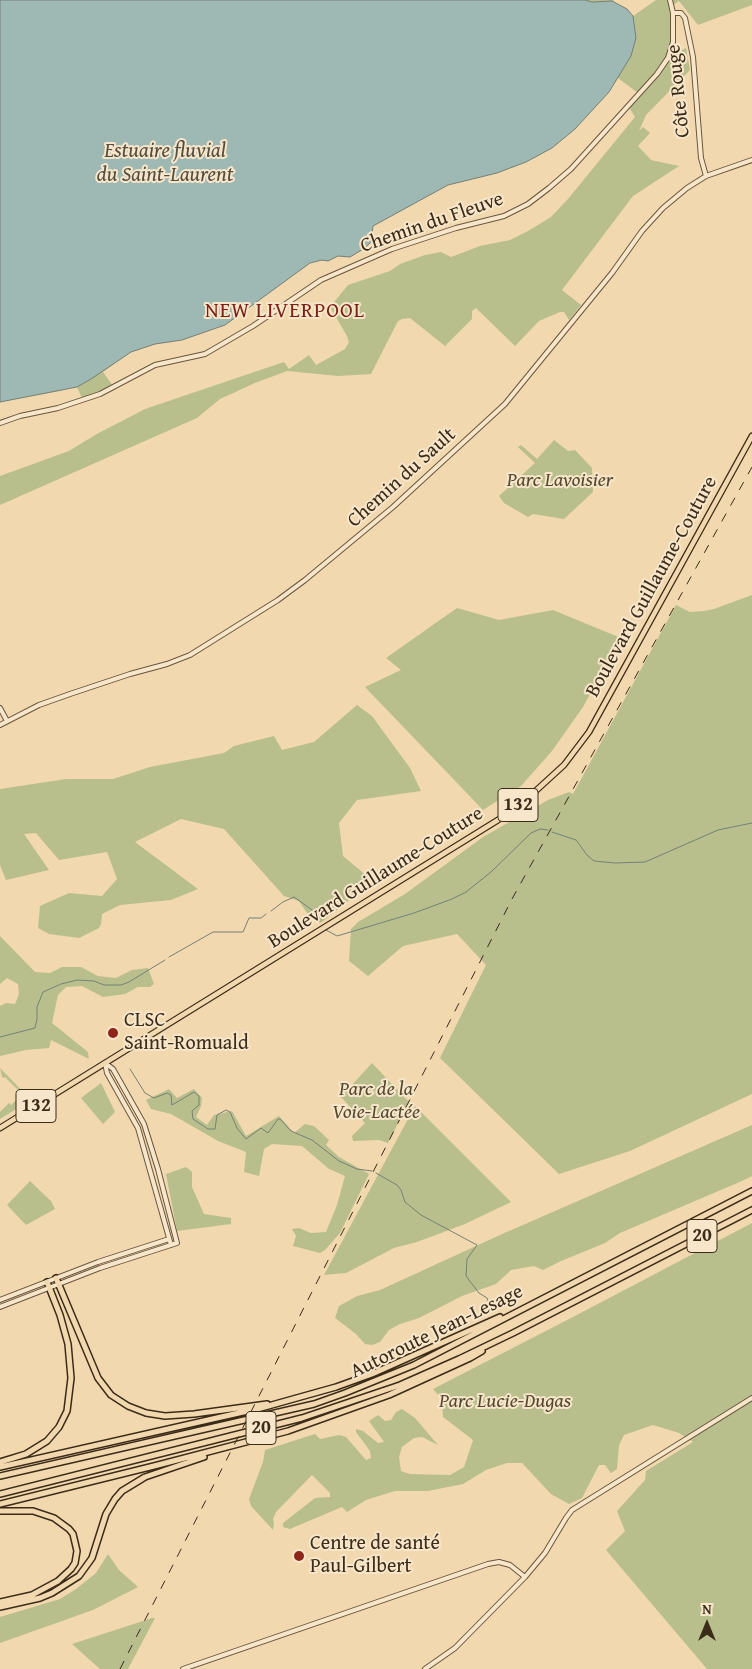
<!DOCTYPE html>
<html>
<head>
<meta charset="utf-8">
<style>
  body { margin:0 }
  #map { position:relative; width:752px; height:1669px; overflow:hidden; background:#f2d8ae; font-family:"Gentium Book Plus",serif }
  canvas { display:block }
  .north { position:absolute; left:682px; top:1599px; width:50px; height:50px; -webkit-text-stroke:4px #f7e6ca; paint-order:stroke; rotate:0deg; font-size:14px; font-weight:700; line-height:20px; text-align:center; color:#3b2b19 }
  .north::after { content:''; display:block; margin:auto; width:18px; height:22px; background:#3b2b19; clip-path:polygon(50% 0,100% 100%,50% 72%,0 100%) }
</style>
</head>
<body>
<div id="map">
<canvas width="752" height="1669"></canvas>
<div class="north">N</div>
</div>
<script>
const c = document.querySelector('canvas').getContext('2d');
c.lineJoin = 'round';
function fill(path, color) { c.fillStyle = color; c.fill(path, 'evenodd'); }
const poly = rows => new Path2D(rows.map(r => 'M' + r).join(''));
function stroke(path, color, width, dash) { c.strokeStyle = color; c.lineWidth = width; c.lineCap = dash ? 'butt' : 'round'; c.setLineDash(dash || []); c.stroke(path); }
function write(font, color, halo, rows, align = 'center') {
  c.font = font + ' "Gentium Book Plus",serif'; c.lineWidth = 4; c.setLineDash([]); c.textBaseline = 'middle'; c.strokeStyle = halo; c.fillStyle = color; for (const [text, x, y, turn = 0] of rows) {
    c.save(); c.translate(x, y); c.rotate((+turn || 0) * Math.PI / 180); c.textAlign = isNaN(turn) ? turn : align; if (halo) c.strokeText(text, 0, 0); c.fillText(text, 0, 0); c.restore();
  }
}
const green = poly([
  [551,0,614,0,613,2,627,9,633,16,656,0,752,0,752,5,698,25,679,1,672,6,674,26,669,57,686,48,690,70,646,115,639,131,643,127,650,133,638,146,651,160,679,166,633,196,562,290,581,305,569,320,564,312,560,312,539,321,515,346,476,308,472,311,472,319,445,346,410,318,402,319,398,321,371,374,338,376,287,371,255,383,220,399,197,418,0,505,0,476,69,451,95,435,145,409,284,362,289,369,309,355,316,365,345,349,349,342,347,336,330,307,348,285,390,271,400,264,425,255,441,252,451,257,480,246,510,240,528,231,551,217,568,199,635,117,629,107,638,93,618,78,609,92,575,129,552,148,526,162,497,173,448,185,373,226,371,242,365,248,350,257,338,256,328,261,322,260,310,263,225,325,182,340,155,344,131,352,103,372,113,386,82,398,77,387,72,387,59,391,0,402,0,365],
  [554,440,568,451,575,450,592,468,593,492,564,519,533,514,528,517,504,503,499,496,535,463,518,447,521,445,537,459],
  [752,595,752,1094,630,1151,559,1174,440,1058,486,965,457,934,403,946,368,976,349,961,351,929,358,922,405,894,483,837,548,800,569,792,573,794,676,605,690,612,704,611,714,609],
  [457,608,499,620,553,610,621,638,583,707,552,751,521,786,483,810,365,687,401,670,386,658],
  [357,705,372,716,410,768,421,791,357,800,339,823,343,856,373,881,322,922,307,913,299,901,284,896,224,829,181,819,135,842,198,889,171,900,120,905,102,914,101,924,99,928,79,938,49,934,38,928,40,906,69,893,102,896,117,879,107,852,59,860,36,833,24,834,49,870,6,880,0,865,0,789,66,779,113,779,150,767,224,753,234,746,274,736,282,750,314,742],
  [0,936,35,972,50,973,62,967,81,967,98,976,116,978,132,970,148,968,154,984,150,987,138,987,125,994,103,997,82,986,66,987,58,995,52,1023,88,1052,89,1059,51,1040,49,1048,26,1050,0,1056,0,1006,6,1003,15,1004,19,994,18,984,7,978,0,984],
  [372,1063,409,1102,388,1143,379,1140,353,1141,352,1136,365,1123,341,1097],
  [0,1068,31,1100,0,1119,0,1112,9,1103,11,1105,20,1096,18,1094,20,1092,5,1077,4,1078,2,1077],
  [101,1083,115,1112,103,1124,81,1098],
  [169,1089,177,1098,194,1089,202,1098,201,1106,196,1117,207,1125,214,1115,232,1111,246,1136,279,1116,294,1133,305,1124,314,1126,329,1140,326,1145,339,1157,369,1174,340,1233,325,1250,320,1253,293,1246,296,1236,292,1229,299,1228,311,1233,326,1232,337,1205,345,1176,329,1169,302,1146,272,1144,264,1149,259,1176,244,1172,246,1152,218,1141,171,1114,151,1109,146,1100],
  [415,1106,511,1202,465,1224,417,1242,394,1248,346,1273,324,1275],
  [752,1125,752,1176,742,1181,620,1233,605,1243,561,1261,543,1270,534,1266,511,1270,496,1284,462,1296,419,1318,400,1324,389,1330,380,1342,372,1345,365,1344,356,1334,335,1318,339,1306,357,1296,380,1290,500,1235],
  [186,1167,192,1172,192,1187,204,1214,231,1218,231,1224,177,1231,166,1174],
  [30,1181,51,1201,55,1209,26,1225,7,1205],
  [752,1223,752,1669,707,1669,606,1550,625,1531,617,1511,645,1480,646,1471,693,1442,679,1433,653,1425,624,1435,619,1445,617,1469,611,1473,605,1465,599,1465,582,1498,569,1504,551,1494,522,1463,507,1463,486,1470,463,1484,428,1491,395,1491,366,1500,347,1512,342,1507,290,1529,283,1527,283,1523,315,1498,330,1497,330,1493,312,1475,276,1512,273,1519,274,1524,273,1530,251,1506,249,1499,263,1462,265,1450,315,1434,320,1439,339,1435,346,1437,366,1460,371,1458,370,1451,356,1432,356,1429,363,1431,378,1443,384,1442,369,1421,378,1415,385,1421,391,1420,396,1412,402,1409,415,1418,438,1445,422,1437,414,1438,402,1447,399,1457,401,1471,410,1474,450,1475,464,1467,473,1440,443,1417,442,1399,433,1389,573,1317],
  [108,1554,119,1570,138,1587,93,1610,0,1643,0,1617,60,1599,76,1589,96,1573],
  [152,1618,155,1618,128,1669,100,1669,72,1644]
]);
const water = poly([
  [0,0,585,0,592,2,612,1,627,9,633,16,636,38,631,56,609,92,575,129,552,148,526,162,497,173,448,185,373,226,371,242,365,248,350,257,338,256,328,261,322,260,310,263,225,325,182,340,155,344,131,352,91,379,77,387,0,402,0,0]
]);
const stream = poly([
  [552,832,576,840,587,855,594,861,615,863,645,862,718,830,752,823],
  [271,911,283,902,294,897,319,915,320,922],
  [326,930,337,936,414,913,452,899,466,892,491,872,531,833,540,829,548,830],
  [169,957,213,932,243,932,249,918,261,918,266,914],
  [0,1037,35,1028,37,1019,37,1007,43,992,61,984,77,980,94,981,104,985,121,985,129,982,165,960],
  [130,1069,145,1093,154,1098,167,1093,171,1095,172,1105,194,1092,199,1096,199,1105,192,1111,193,1119,208,1129,215,1129,217,1115,226,1110,230,1112,237,1128,246,1139,261,1128,268,1133,278,1119,280,1119,291,1131,312,1140,339,1161,357,1169,372,1171],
  [376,1173,397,1185,401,1190,405,1202,421,1215,477,1245,467,1259,466,1276,479,1293,487,1298,490,1306]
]);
const minor = poly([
  [673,13,681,13,685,18,693,57,701,158,706,176],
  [0,423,20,416,58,408,100,394,155,365,205,354,253,326,321,280,392,249,456,228,504,216,528,204,549,188,571,169,657,74,668,58,673,42,673,13,670,0],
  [0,708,7,721],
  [0,725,39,705,70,694,130,674,167,664,190,655,278,600,305,580,393,507,505,404,612,273,642,231,663,208,687,188,706,176,752,160],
  [105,1063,107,1073,138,1128,171,1245],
  [0,1300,98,1262,169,1239],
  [0,1307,100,1268,177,1243,158,1169,144,1124,113,1069,105,1063],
  [183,1669,488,1564,499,1562,510,1565,525,1577],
  [425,1669,455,1648,525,1577,545,1553,566,1518,572,1510,752,1398]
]);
const major = poly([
  [0,1128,498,820,529,797,564,765,589,732,752,436]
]);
const highway = poly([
  [56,1278,98,1378,111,1395,128,1406,146,1413,165,1416,194,1414,267,1404],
  [0,1462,26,1454,47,1441,59,1427,67,1411,71,1378,68,1344,60,1315,47,1282],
  [0,1467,261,1408,336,1387,372,1374,500,1317],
  [0,1476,314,1404,345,1393,414,1365,752,1191],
  [0,1494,302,1418,400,1385,459,1359,513,1333,752,1210],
  [0,1504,154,1466,288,1431,389,1395,470,1358,482,1351],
  [0,1511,33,1511,54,1518,69,1529,73,1534,77,1551,75,1563,71,1569,58,1581,32,1595,0,1602],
  [0,1607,40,1598,52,1593,79,1576,92,1558,106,1514,115,1499,122,1491,145,1477,204,1457]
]);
const rail = poly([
  [120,1669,512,899,752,467]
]);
const markers = [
  [113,1033,6,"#8f2418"],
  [299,1556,6,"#8f2418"]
];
const shields = [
  [518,805,40],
  [36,1106,40],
  [702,1236,30],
  [261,1428,30]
];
const shieldNames = [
  ["132",518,805],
  ["132",36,1106],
  ["20",702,1236],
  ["20",261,1428]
];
const streetNames = [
  ["Côte Rouge",679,91,-96],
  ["Chemin du Fleuve",432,223,-19],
  ["Chemin du Sault",402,478,-42],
  ["Boulevard Guillaume-Couture",652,587,-61],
  ["Boulevard Guillaume-Couture",376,878,-32],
  ["Autoroute Jean-Lesage",437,1332,-26]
];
const parkNames = [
  ["Parc Lavoisier",560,481],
  ["Parc de la",376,1090],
  ["Voie-Lactée",376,1113],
  ["Parc Lucie-Dugas",505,1402]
];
const poiNames = [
  ["CLSC",124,1021],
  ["Saint-Romuald",124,1044],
  ["Centre de santé",310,1544],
  ["Paul-Gilbert",310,1567]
];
const waterNames = [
  ["Estuaire fluvial",165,152],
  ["du Saint-Laurent",165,176]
];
const neighbourhoodNames = [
  ["NEW LIVERPOOL",285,312]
];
fill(green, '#b8bf8c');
fill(water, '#9eb8b4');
stroke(water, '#768076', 1);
stroke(stream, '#768076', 1);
stroke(minor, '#69563e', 6);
stroke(major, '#3b2b19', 7);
stroke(highway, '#3b2b19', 8);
stroke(minor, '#f7e6ca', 4);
stroke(major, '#f2d8ae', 4.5);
stroke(highway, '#f2d8ae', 5);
stroke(rail, '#3b2b19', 1, [9, 9]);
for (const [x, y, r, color] of markers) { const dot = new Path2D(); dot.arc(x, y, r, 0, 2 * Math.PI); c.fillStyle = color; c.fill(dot); stroke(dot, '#f7e6ca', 2); }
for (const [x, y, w] of shields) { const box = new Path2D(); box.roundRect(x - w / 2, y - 16.5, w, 33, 4); c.fillStyle = '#f7e6ca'; c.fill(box); stroke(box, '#3b2b19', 1); }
write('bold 19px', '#3b2b19', null, shieldNames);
write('20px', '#3b2b19', '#f7e6ca', streetNames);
write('italic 20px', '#544930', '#f7e6ca', parkNames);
write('20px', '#3b2b19', '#f7e6ca', poiNames, 'left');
write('italic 21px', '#544e40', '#f7e6ca', waterNames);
c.letterSpacing = '1px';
write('21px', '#7a1f14', '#f7e6ca', neighbourhoodNames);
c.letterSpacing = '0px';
</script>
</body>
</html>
